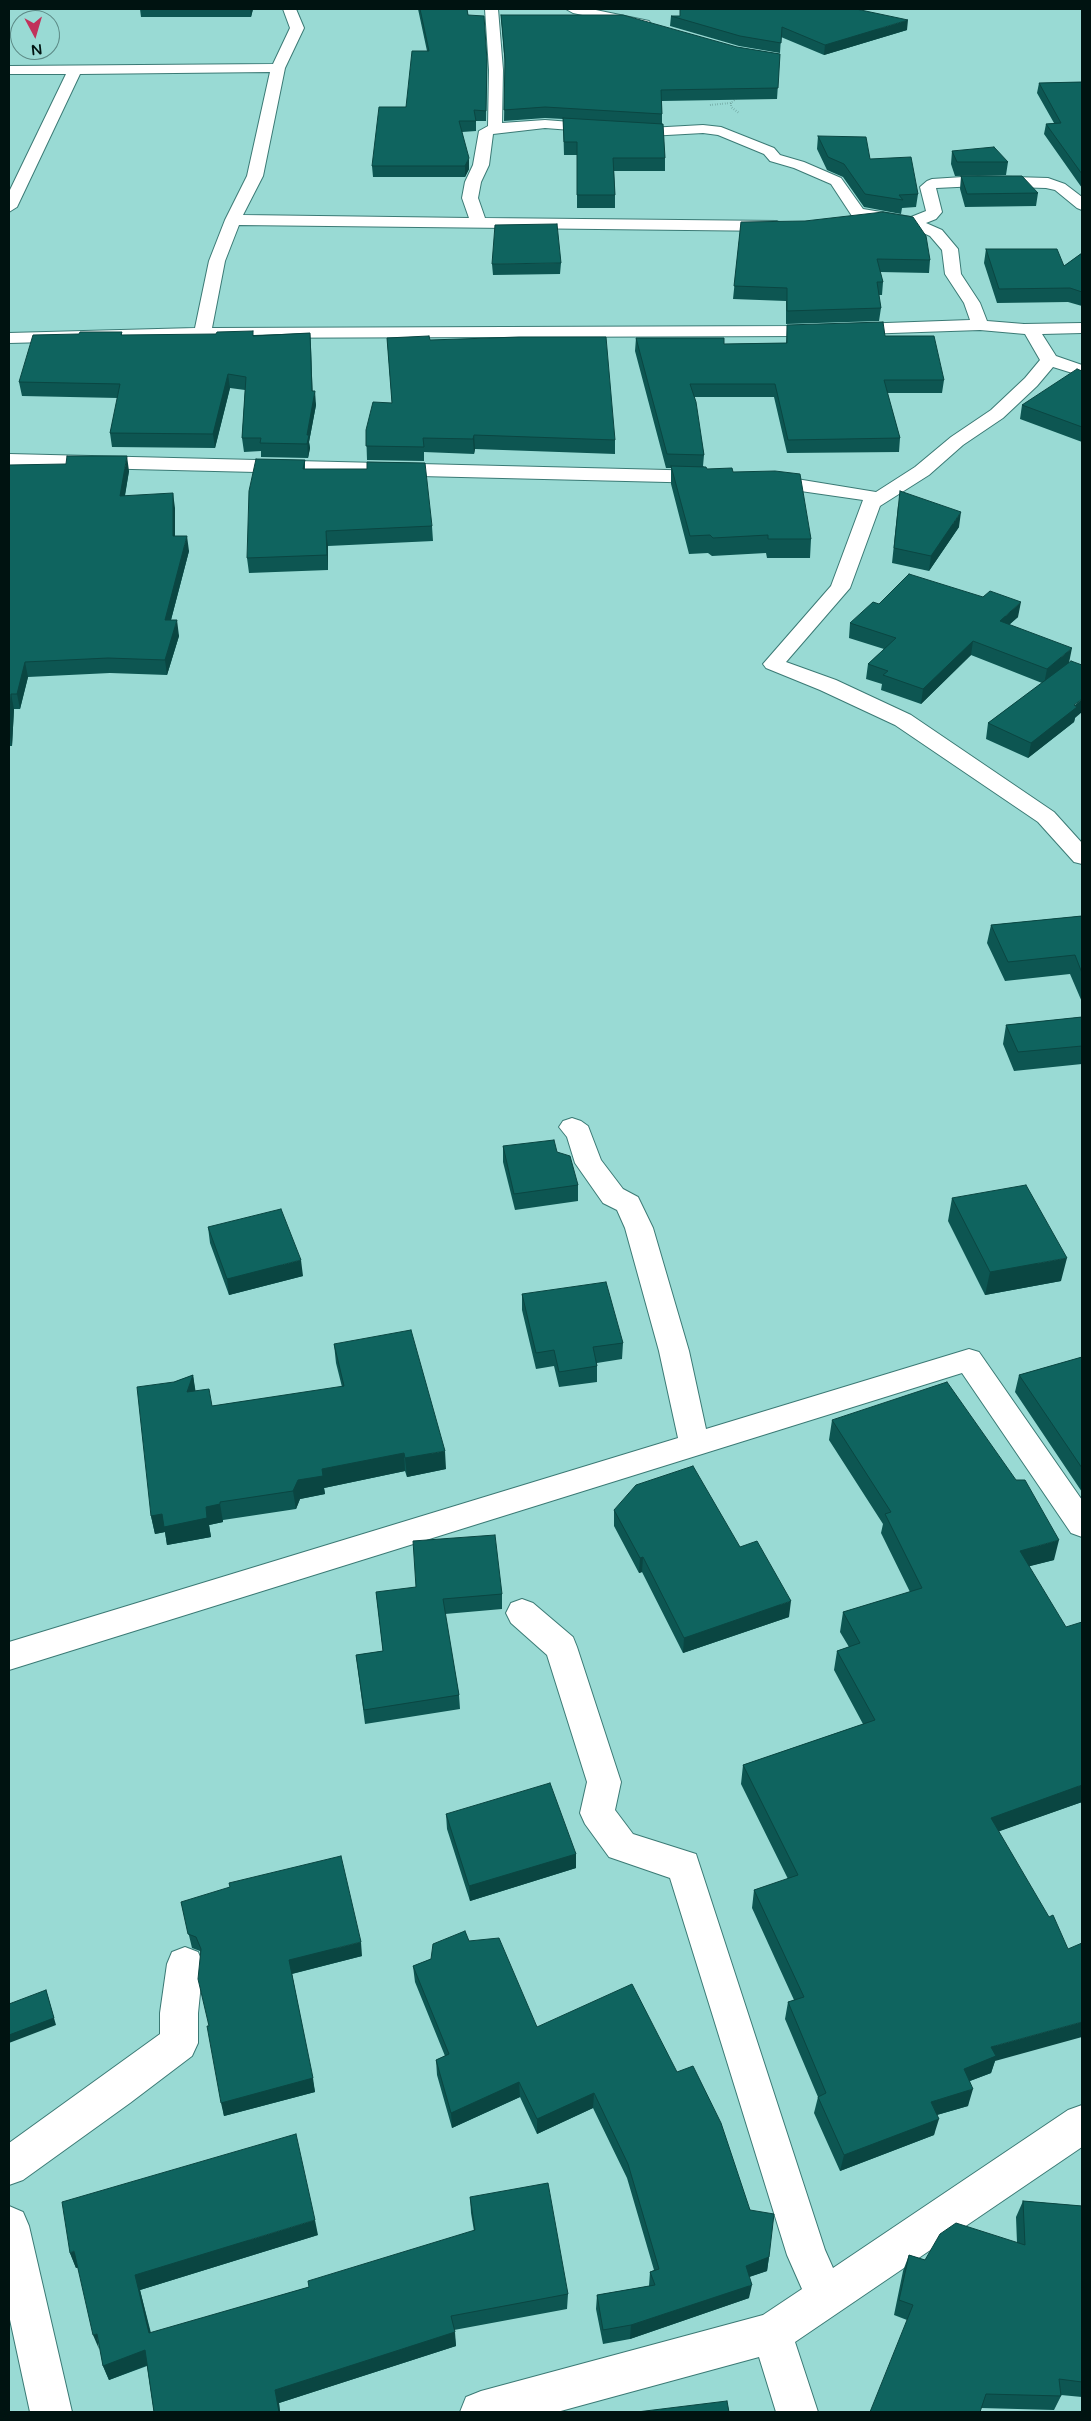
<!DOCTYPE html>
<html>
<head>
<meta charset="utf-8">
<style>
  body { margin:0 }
  #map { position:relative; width:1091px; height:2421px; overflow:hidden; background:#99dad4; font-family:"Varela Round",sans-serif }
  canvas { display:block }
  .frame { position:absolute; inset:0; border:10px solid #001311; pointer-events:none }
  .north { position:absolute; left:10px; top:10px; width:50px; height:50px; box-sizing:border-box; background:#99dad4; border:1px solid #5c8a86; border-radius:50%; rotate:174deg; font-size:14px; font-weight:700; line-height:20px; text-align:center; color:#001311 }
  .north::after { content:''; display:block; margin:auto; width:18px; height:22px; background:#c1325b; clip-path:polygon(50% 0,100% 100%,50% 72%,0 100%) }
</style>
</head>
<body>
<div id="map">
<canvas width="1091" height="2421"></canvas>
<div class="frame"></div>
<div class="north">N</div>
</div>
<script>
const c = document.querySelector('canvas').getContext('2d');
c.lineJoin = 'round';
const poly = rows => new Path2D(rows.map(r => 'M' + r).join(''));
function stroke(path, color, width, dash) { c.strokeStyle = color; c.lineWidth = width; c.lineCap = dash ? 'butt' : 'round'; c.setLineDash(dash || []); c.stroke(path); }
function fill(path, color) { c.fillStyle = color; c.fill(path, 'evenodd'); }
const path = poly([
  [731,103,731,107,739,113],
  [710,105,731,103,738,97]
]);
const minor = poly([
  [283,9,296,9,304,28,285,68,263,176,243,215,469,218,462,198,465,182,473,165,479,131,488,126,489,70,485,9,498,9,503,70,502,123,545,120,649,128,703,125,721,127,774,148,780,155,804,162,841,178,863,209,911,217,926,211,920,187,927,181,932,179,978,176,1048,178,1065,184,1082,197,1082,210,1077,208,1055,190,1046,188,978,186,936,188,942,212,936,219,926,223,942,230,958,249,961,274,980,303,987,321,1024,324,1082,323,1082,333,1042,334,1056,356,1082,365,1082,376,1053,367,1037,386,1003,418,963,445,929,475,880,506,850,588,786,662,836,680,911,715,1054,812,1082,843,1082,864,1074,862,1038,822,895,725,820,690,766,668,763,664,831,586,863,500,766,486,759,484,757,480,759,476,766,474,876,492,915,467,951,437,991,410,1025,378,1040,360,1025,334,980,330,803,336,202,338,9,343,9,333,195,328,209,261,225,220,247,176,270,72,80,74,17,207,9,212,9,192,66,74,9,74,9,66,273,64,290,28,283,9],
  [545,128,649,136,703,133,718,135,764,154,770,161,794,168,831,184,852,216,908,226,930,236,942,250,945,274,964,303,970,320,803,326,212,328,225,261,239,225,777,231,785,226,777,221,485,218,478,198,481,182,489,165,493,134,545,128],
  [566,9,591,9,649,21,651,24,644,28,573,13,566,9],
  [9,454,708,471,715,473,717,477,715,481,708,483,9,466,9,454],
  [572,1118,581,1121,588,1126,601,1160,623,1189,638,1197,653,1228,689,1351,706,1429,969,1349,979,1352,1082,1500,1082,1537,1071,1533,962,1373,9,1670,9,1642,678,1438,659,1351,625,1228,617,1210,603,1203,575,1163,567,1137,559,1127,563,1121,572,1118],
  [522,1599,533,1603,573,1637,577,1647,621,1782,615,1810,633,1834,696,1854,825,2250,833,2268,1068,2110,1082,2105,1082,2147,795,2342,818,2412,776,2412,759,2357,557,2412,460,2412,466,2397,481,2391,763,2315,802,2289,787,2255,670,1878,609,1857,585,1824,580,1813,587,1782,547,1655,511,1623,506,1613,511,1603,522,1599],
  [185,1947,198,1952,203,1964,198,2013,198,2043,192,2056,130,2103,23,2180,9,2185,9,2143,160,2034,160,2013,167,1964,172,1952,185,1947],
  [9,2206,23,2212,29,2226,72,2412,30,2412,9,2315,9,2206]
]);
const wall = poly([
  [140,9,253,9,251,17,141,17],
  [418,9,467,9,468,15,487,60,486,121,476,121,476,131,462,132,469,169,465,177,373,177,372,166,406,107,427,51],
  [501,15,737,47,780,54,777,99,662,101,662,124,665,158,665,171,614,171,615,195,615,208,577,208,577,155,564,155,563,119,545,118,504,121,505,67],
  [671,16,680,16,907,30,824,55,781,37,780,53,739,46,670,26],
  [1082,82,1082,188,1044,134,1046,124,1054,123,1037,93,1039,83],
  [818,136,870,159,918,194,916,207,902,208,901,214,864,207,843,177,827,170,817,149],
  [952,151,1008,162,1006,175,955,176,951,164],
  [961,176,1038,193,1036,206,965,207,960,189],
  [741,222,930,260,929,273,880,272,883,282,882,295,878,295,881,308,879,321,786,324,786,301,733,299],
  [986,249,1064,266,1082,253,1082,306,1068,302,997,303,984,263],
  [561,263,560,274,493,275,492,264],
  [787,325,885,336,944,380,942,393,887,393,900,438,899,452,787,453,774,397,694,397,704,455,703,466,707,469,733,472,811,539,810,558,767,558,766,553,712,556,708,553,689,554,671,484,671,468,666,468,635,351,636,338,724,344,786,343],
  [122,332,122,335,254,335,310,333,312,391,316,405,309,442,310,448,308,458,261,457,261,451,244,452,242,438,245,390,230,388,215,448,112,447,110,433,118,398,22,396,19,382,79,334],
  [387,338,430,340,615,440,615,454,475,449,474,454,424,452,424,461,367,460,366,430,392,403],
  [1082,371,1082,442,1020,419,1022,405],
  [305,460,305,469,432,526,433,541,328,546,328,570,249,573,247,558],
  [9,465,129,471,125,496,175,508,175,536,189,551,171,620,179,636,167,675,110,673,28,677,20,709,14,709,12,746,9,746],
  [898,506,959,527,929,571,892,563],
  [879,604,1018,617,1009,625,1069,662,1075,718,1074,722,1028,758,986,739,988,723,1042,683,971,655,921,704,881,690,882,684,866,679,868,664,884,649,849,638,850,623],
  [1082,916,1082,1002,1070,974,1005,981,987,943,991,925],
  [1082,1017,1082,1064,1014,1071,1003,1044,1006,1025],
  [503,1146,557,1152,578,1185,578,1201,515,1210,503,1162],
  [952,1198,1061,1281,985,1295,948,1221],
  [208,1227,303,1276,229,1295,210,1243],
  [522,1294,623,1343,622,1359,597,1363,597,1382,559,1387,554,1366,536,1369,522,1310],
  [334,1344,446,1469,407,1477,405,1471,324,1488,325,1494,300,1499,296,1509,223,1520,223,1522,209,1525,211,1537,167,1545,165,1532,155,1534,151,1516,174,1382,193,1375,195,1391,212,1406,342,1387,336,1363],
  [1082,1357,1082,1492,1015,1392,1019,1375],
  [832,1420,1054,1560,1029,1566,1082,1802,999,1831,995,2061,991,2073,970,2081,968,2106,937,2115,934,2135,840,2171,814,2113,818,2097,785,2019,788,2002,794,2000,752,1908,754,1890,788,1879,741,1784,743,1765,863,1724,834,1670,837,1651,849,1647,840,1632,843,1612,910,1592,881,1533,883,1524,829,1440],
  [614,1510,740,1547,789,1617,683,1653,642,1572,639,1573,614,1526],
  [376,1592,502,1594,502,1609,445,1614,459,1695,460,1709,365,1724,356,1655,383,1651],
  [446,1814,576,1854,576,1868,470,1901,447,1829],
  [181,1902,362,1956,292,1974,315,2092,224,2116,209,2026,201,1954,200,1951,192,1948],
  [469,1941,537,2027,677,2072,750,2210,769,2257,767,2271,749,2277,749,2298,630,2339,603,2344,596,2309,597,2295,649,2286,650,2272,654,2270,627,2178,593,2108,537,2134,520,2097,452,2128,437,2075,436,2060,445,2056,415,1982,413,1966,431,1959],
  [470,2197,568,2294,567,2309,454,2330,456,2346,279,2403,280,2412,154,2412,147,2366,109,2380,103,2366,100,2349,78,2267,76,2268,70,2253,318,2235,140,2290,151,2333,309,2287,474,2231,471,2213],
  [1023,2201,1082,2206,1082,2397,1061,2395,1061,2396,1054,2410,981,2408,907,2320,894,2315,903,2271,909,2255,925,2260,1017,2243,1016,2217]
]);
const shadedWall = poly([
  [250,9,253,9,251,17],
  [908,20,907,30,824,55,825,45],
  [469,158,469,169,465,177,465,166],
  [310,333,311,347,313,404,312,391],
  [228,374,230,388,215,448,213,434],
  [315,391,316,405,309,442,310,448,308,458,307,435],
  [474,435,475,449,474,454,473,439],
  [127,456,129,471,122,511,120,496],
  [173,493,175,508,175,550,173,536],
  [961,512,959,527,929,571,931,556],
  [326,531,328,546,328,570,327,555],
  [187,536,189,551,167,635,165,620],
  [1021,602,1018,617,997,635,1000,621],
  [177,620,179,636,167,675,165,660],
  [973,641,971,655,921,704,923,689],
  [1072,648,1069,663,1044,684,1047,669],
  [25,662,28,677,20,709,17,694],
  [11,694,14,709,12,746,9,731],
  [1082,699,1082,712,1075,718,1074,722,1028,758,1031,743],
  [1067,1258,1061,1281,985,1295,990,1272],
  [301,1260,303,1276,229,1295,227,1279],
  [193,1375,196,1394,187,1392],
  [445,1451,446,1469,407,1477,405,1458],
  [404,1453,405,1471,324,1488,325,1494,300,1499,296,1509,293,1491,298,1480,322,1469],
  [220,1504,223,1522,209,1525,211,1537,167,1545,165,1532,155,1534,151,1516],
  [1059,1540,1054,1560,1015,1570,1020,1551],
  [643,1557,642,1572,639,1573,640,1558],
  [791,1601,789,1617,683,1653,684,1638],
  [1082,1785,1082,1802,986,1836,991,1818],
  [576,1854,576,1868,470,1901,469,1886],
  [361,1942,362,1956,291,1974,289,1960],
  [46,1990,56,2025,9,2043,9,2035],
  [1082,2022,1082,2037,995,2061,991,2073,959,2085,964,2069,991,2047],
  [313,2078,315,2092,224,2116,221,2103],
  [519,2082,520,2097,452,2128,451,2113],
  [973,2089,968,2106,926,2118,931,2102],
  [594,2093,593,2108,537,2134,537,2119],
  [939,2119,934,2135,840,2171,844,2155],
  [315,2220,318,2235,140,2290,154,2348,149,2333,135,2275],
  [74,2251,80,2267,76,2268,70,2253],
  [769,2257,767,2271,743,2279,746,2266],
  [752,2285,749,2298,630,2339,631,2325],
  [455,2332,456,2346,279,2403,280,2412,279,2412,275,2390],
  [97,2334,99,2349,93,2335],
  [145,2350,150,2364,109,2380,103,2366]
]);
const building = poly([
  [420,9,467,9,468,15,484,16,487,60,486,111,474,110,476,121,459,121,469,158,465,166,372,166,379,107,406,107,412,51,429,51,420,9],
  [680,9,856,9,908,20,825,45,782,27,781,43,740,36,671,16,680,16,680,9],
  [501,15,623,15,737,47,780,54,778,88,661,90,662,114,545,107,504,110,505,59,501,15],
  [1082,82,1082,174,1046,124,1061,123,1039,83,1082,82],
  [563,118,663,124,665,158,613,158,615,195,577,195,577,142,564,142,563,118],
  [818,136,866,137,870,159,911,157,918,194,899,195,903,200,865,194,844,164,828,157,818,136],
  [994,147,1008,162,957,162,952,151,994,147],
  [961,176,1022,176,1038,193,967,194,961,176],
  [883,212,913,217,926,236,930,260,877,259,883,282,877,282,881,308,787,311,787,288,734,286,741,222,805,221,883,212],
  [557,224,561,263,492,264,495,225,557,224],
  [986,249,1057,249,1064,266,1082,253,1082,292,1070,288,999,289,986,249],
  [883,322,885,336,934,336,944,380,884,380,900,438,788,440,775,384,690,384,696,402,704,455,667,454,636,338,724,338,724,344,787,343,787,325,883,322],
  [253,331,253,336,310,333,312,391,315,391,307,435,309,435,307,444,260,443,261,438,242,438,246,377,228,374,213,434,110,433,120,384,19,382,33,335,79,334,80,332,122,332,121,335,216,334,217,332,253,331],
  [429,336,430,340,519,337,606,337,615,440,474,435,473,439,423,438,424,447,366,446,366,430,373,402,392,403,387,338,429,336],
  [1077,369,1082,371,1082,427,1022,405,1077,369],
  [67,456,127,456,120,496,173,493,173,536,187,536,165,620,177,620,165,660,108,658,25,662,17,694,11,694,9,727,9,465,66,464,67,456],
  [256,459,305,460,303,469,367,469,367,462,425,463,432,526,326,531,327,555,247,558,249,491,256,459],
  [671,466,706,467,707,469,732,468,733,472,775,471,800,474,811,539,768,539,768,535,713,538,710,535,690,536,671,466],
  [900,491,961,512,931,556,894,548,900,491],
  [909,574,983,597,990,591,1021,602,1000,621,1072,648,1047,669,973,641,923,689,883,675,888,671,868,664,896,638,850,623,873,602,879,604,909,574],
  [1071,661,1082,665,1082,699,1074,705,1077,707,1031,743,988,723,1071,661],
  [1082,916,1082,973,1075,955,1008,962,991,925,1082,916],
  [1082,1017,1082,1046,1018,1052,1006,1025,1082,1017],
  [554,1140,557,1152,570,1156,578,1185,514,1194,503,1146,554,1140],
  [1026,1185,1067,1258,990,1272,952,1198,1026,1185],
  [281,1209,301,1260,227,1279,208,1227,281,1209],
  [606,1282,623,1343,593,1347,597,1366,559,1372,554,1350,536,1353,522,1294,606,1282],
  [411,1330,445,1451,405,1458,404,1453,322,1469,323,1476,298,1480,293,1491,220,1502,220,1504,206,1507,207,1518,164,1527,162,1514,151,1516,137,1387,174,1382,193,1375,187,1392,209,1389,212,1406,344,1386,334,1344,411,1330],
  [1082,1357,1082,1468,1019,1375,1082,1357],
  [947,1382,1016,1480,1025,1480,1059,1540,1020,1551,1066,1627,1082,1622,1082,1785,991,1818,1049,1917,1053,1915,1068,1949,1082,1943,1082,2022,991,2047,996,2056,964,2069,973,2089,931,2102,939,2119,844,2155,818,2097,826,2093,788,2002,804,1997,754,1890,798,1875,743,1765,875,1720,837,1651,860,1643,843,1612,922,1588,885,1514,891,1512,832,1420,947,1382],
  [693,1466,740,1547,757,1541,791,1601,684,1638,643,1557,640,1558,614,1510,636,1485,693,1466],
  [495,1535,502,1594,443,1599,459,1695,364,1710,356,1655,383,1651,376,1592,416,1587,413,1541,495,1535],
  [550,1783,576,1854,469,1886,446,1814,550,1783],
  [341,1856,361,1942,289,1960,313,2078,221,2103,207,2026,209,2026,198,1979,201,1949,196,1937,188,1934,181,1902,230,1887,229,1883,341,1856],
  [465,1931,469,1941,499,1938,537,2027,632,1984,677,2072,693,2066,721,2123,750,2210,774,2214,769,2257,746,2266,752,2285,631,2325,603,2330,597,2295,655,2285,650,2272,659,2269,628,2164,594,2093,537,2119,519,2082,451,2113,436,2060,449,2054,413,1966,431,1959,433,1944,465,1931],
  [46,1990,54,2018,9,2035,9,2004,46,1990],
  [296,2134,315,2220,135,2275,149,2333,309,2287,308,2281,475,2230,470,2197,548,2183,568,2294,451,2316,455,2332,275,2390,279,2412,154,2412,145,2350,103,2366,97,2334,93,2335,74,2251,70,2253,62,2202,296,2134],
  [1023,2201,1082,2206,1082,2382,1059,2379,1061,2396,986,2394,980,2412,870,2412,913,2305,899,2300,909,2255,925,2260,940,2234,956,2223,1025,2245,1023,2201],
  [727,2401,729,2412,637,2412,727,2401]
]);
stroke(minor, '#3b7a75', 2);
stroke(path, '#61918c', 2, [0.5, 2]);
fill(minor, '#fff');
fill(wall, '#0d5652');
fill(shadedWall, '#0a4642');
fill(building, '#0f645f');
stroke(building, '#0a4642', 1);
</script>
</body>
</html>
